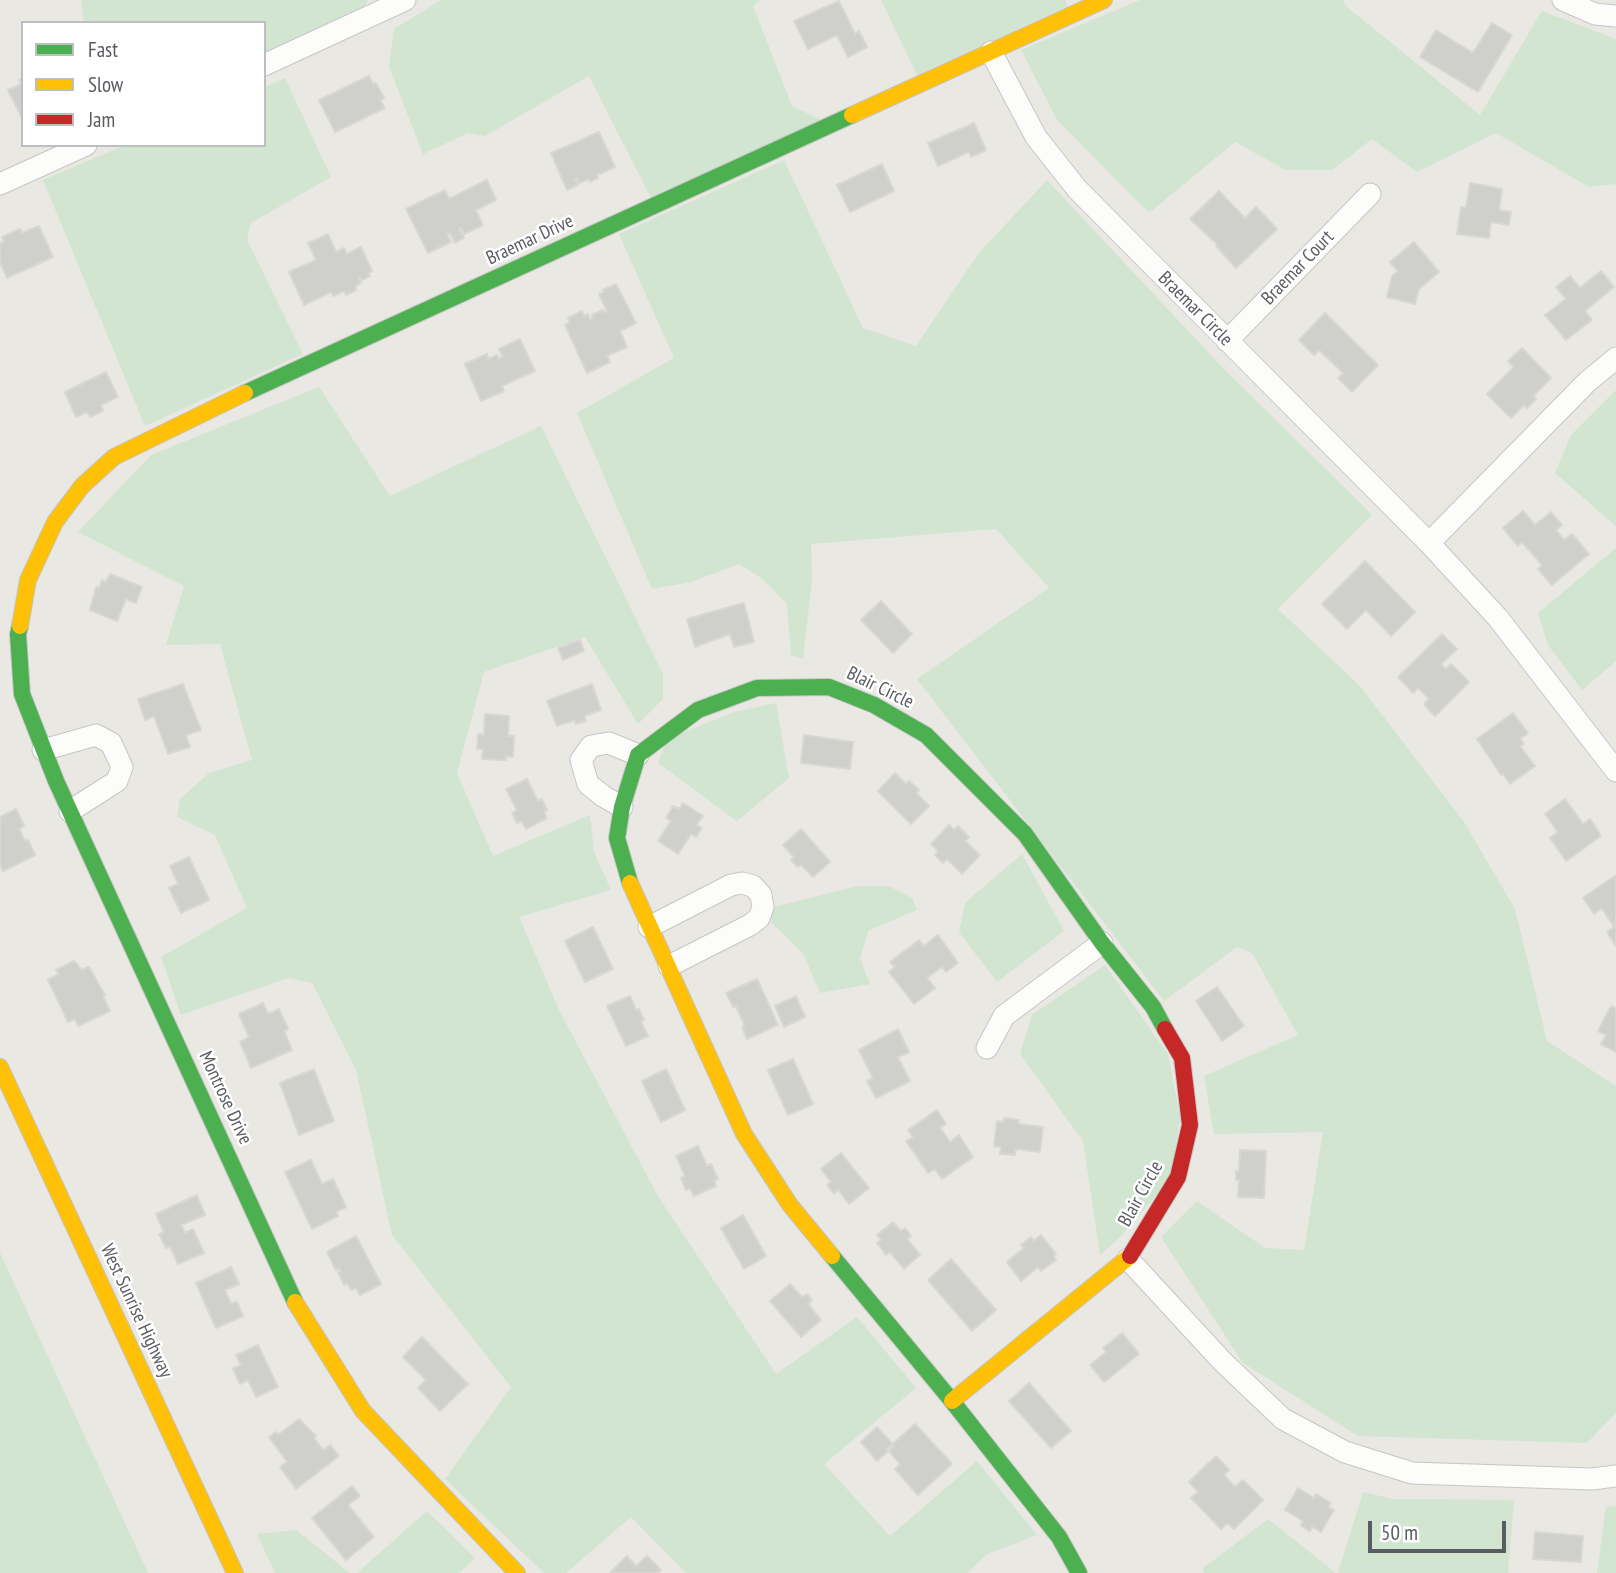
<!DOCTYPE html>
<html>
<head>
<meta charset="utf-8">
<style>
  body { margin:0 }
  #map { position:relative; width:1616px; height:1573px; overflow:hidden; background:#e9e8e3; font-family:"PT Sans Narrow",sans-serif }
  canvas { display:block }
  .legend { position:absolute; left:21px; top:21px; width:245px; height:126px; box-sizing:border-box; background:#fff; border:2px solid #bdbec0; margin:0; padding:9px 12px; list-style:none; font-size:21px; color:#595c61 }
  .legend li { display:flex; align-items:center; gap:14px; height:35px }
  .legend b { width:35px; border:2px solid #bdbec0 }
  .scale { position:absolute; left:1368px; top:1521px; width:138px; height:32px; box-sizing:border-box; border:4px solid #595c61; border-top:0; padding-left:9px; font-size:21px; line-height:24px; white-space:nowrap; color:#595c61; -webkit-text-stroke:5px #fff; paint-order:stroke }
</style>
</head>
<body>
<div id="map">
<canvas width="1616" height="1573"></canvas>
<ul class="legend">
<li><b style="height:9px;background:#4caf50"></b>Fast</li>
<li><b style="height:9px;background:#ffc107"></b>Slow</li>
<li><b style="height:9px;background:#c62828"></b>Jam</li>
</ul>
<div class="scale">50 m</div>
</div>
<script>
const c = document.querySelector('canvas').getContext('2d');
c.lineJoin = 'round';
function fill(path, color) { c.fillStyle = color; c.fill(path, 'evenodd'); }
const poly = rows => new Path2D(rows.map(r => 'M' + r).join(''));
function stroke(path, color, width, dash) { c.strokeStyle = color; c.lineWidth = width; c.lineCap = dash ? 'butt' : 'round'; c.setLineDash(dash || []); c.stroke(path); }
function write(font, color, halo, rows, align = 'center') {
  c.font = font + ' "PT Sans Narrow",sans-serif'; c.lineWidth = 5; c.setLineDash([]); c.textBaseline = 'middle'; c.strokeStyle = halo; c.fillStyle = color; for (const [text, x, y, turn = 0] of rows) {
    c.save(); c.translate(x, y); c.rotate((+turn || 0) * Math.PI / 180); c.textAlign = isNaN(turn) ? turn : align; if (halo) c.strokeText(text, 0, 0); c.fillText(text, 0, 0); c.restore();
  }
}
const green = poly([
  [81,0,368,0,365,7,264,53,264,23,84,23],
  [441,0,761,0,753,6,792,106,821,120,651,198,589,76,485,136,468,133,423,154,389,67,394,29],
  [881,0,1065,0,1068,6,917,75],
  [1140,0,1343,0,1347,7,1480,115,1542,11,1616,39,1616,184,1589,187,1496,133,1417,172,1372,139,1332,170,1286,170,1235,142,1149,213,1057,120,1021,50],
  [285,78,331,177,251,223,247,240,303,354,145,426,43,180,125,145,264,145,264,87],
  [784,160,863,328,916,346,979,253,1047,180,1220,365,1372,515,1278,609,1360,686,1464,822,1515,909,1547,1041,1616,1086,1616,1413,1587,1443,1358,1436,1243,1363,1161,1237,1197,1201,1265,1248,1304,1250,1323,1132,1214,1134,1204,1076,1298,1035,1252,953,1237,947,1164,1001,917,679,1049,588,996,529,811,544,812,580,803,659,791,655,787,604,764,580,739,564,691,582,652,589,577,413,674,358,619,234],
  [319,387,390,496,541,426,663,674,663,699,638,724,585,637,484,672,457,773,493,856,590,815,594,852,611,890,519,917,560,1012,659,1198,776,1374,857,1317,916,1388,824,1464,890,1536,977,1461,1037,1535,987,1554,968,1573,686,1573,631,1517,566,1573,544,1573,445,1479,511,1387,392,1235,356,1070,312,983,288,978,181,1015,161,957,247,908,215,835,177,817,180,799,209,773,252,760,220,644,166,645,184,586,78,532,151,455],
  [1616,390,1616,526,1555,473,1571,435],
  [1616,548,1616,661,1582,690,1548,645,1538,613],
  [776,703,789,778,737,821,658,763,667,739,734,712],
  [1022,854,1064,931,997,982,959,932,965,903],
  [857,886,889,886,912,898,917,910,869,930,860,958,870,984,820,993,804,955,771,922,774,907],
  [1105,965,1168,1054,1180,1115,1172,1178,1118,1239,1100,1255,1083,1141,1020,1054,1032,1015],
  [0,1253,148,1573,0,1573],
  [1363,1492,1393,1499,1514,1500,1508,1573,1338,1573],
  [1616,1506,1616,1573,1597,1573,1606,1507],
  [427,1511,475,1558,459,1573,357,1573],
  [1268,1519,1336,1573,1204,1573,1202,1569],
  [296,1530,350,1573,275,1573,257,1534]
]);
const building = poly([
  [839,1,855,34,859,31,867,47,848,57,837,35,808,49,794,21,839,1],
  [1492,23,1512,35,1478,92,1420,57,1436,30,1473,53,1492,23],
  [369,76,373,84,376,83,384,98,380,100,385,108,335,132,319,100,369,76],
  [23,78,23,120,8,90,22,84,19,80,23,78],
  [974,123,986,150,971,157,969,152,938,166,928,143,974,123],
  [599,132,615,167,597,175,598,178,590,182,589,179,579,183,577,179,575,180,578,185,567,190,551,153,599,132],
  [882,164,894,191,850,212,837,185,882,164],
  [487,180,496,200,476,210,483,225,464,234,461,228,459,229,464,238,455,243,450,233,447,234,451,242,428,253,406,209,445,190,449,199,487,180],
  [1470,183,1502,189,1499,210,1511,212,1509,225,1491,222,1489,238,1457,234,1461,207,1466,208,1470,183],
  [1219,191,1245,218,1256,207,1277,229,1236,268,1216,246,1217,244,1190,219,1219,191],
  [39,226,53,257,7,278,0,262,0,243,4,242,2,237,20,229,22,233,39,226],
  [328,234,336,252,344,248,347,254,361,247,372,271,368,273,370,276,362,280,359,277,361,283,355,286,356,290,346,295,344,291,333,296,331,292,304,305,289,272,316,260,308,243,328,234],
  [1414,242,1439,272,1419,289,1415,304,1387,297,1392,276,1398,271,1390,262,1414,242],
  [1601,271,1614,287,1585,311,1592,320,1566,340,1545,315,1566,299,1556,287,1570,276,1580,288,1601,271],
  [616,284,636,323,620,331,627,347,607,356,610,362,587,373,565,325,570,322,568,318,582,311,584,316,588,314,590,319,593,318,592,315,603,310,605,313,607,311,599,294,604,292,603,290,616,284],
  [1325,313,1378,365,1352,392,1338,378,1343,373,1319,350,1314,355,1299,340,1325,313],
  [520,339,535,371,502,386,504,391,481,401,465,364,487,354,488,359,497,355,499,359,503,357,499,349,520,339],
  [1522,348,1551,378,1533,396,1536,399,1527,408,1524,405,1511,418,1487,394,1514,367,1508,361,1522,348],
  [106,372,118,397,101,405,103,411,90,417,87,412,76,417,65,392,106,372],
  [1523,511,1535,525,1551,512,1562,525,1556,530,1564,540,1572,534,1589,554,1552,585,1538,569,1542,565,1522,542,1518,546,1503,528,1523,511],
  [1365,561,1415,612,1391,636,1366,610,1347,629,1322,604,1365,561],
  [110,574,142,587,136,603,126,599,117,621,90,610,96,587,99,588,102,580,106,582,110,574],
  [881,601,912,634,893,653,861,620,881,601],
  [744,603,754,642,734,647,730,634,695,647,687,619,744,603],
  [1442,634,1457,649,1441,664,1446,669,1451,664,1469,682,1435,716,1424,704,1429,699,1418,688,1413,693,1398,677,1442,634],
  [580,640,584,651,563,660,558,648,580,640],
  [183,684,201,730,186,735,190,747,168,754,154,716,145,720,138,699,183,684],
  [592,684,601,710,584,716,586,721,576,724,575,720,557,726,547,701,592,684],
  [1513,713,1528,733,1520,739,1524,744,1520,746,1535,766,1510,784,1503,774,1501,775,1477,739,1513,713],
  [485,714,509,716,508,736,514,736,513,757,506,756,506,760,482,759,483,749,477,749,478,734,484,735,485,714],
  [804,735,853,742,850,769,801,763,804,735],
  [895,773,906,784,909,781,919,790,916,793,929,806,911,824,878,791,895,773],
  [527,779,538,801,542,799,547,810,544,812,547,818,526,829,521,821,517,823,512,813,517,810,506,789,527,779],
  [1565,799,1583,824,1590,819,1601,836,1566,861,1550,838,1558,832,1545,814,1565,799],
  [683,803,703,816,696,825,702,828,696,837,691,834,678,854,658,841,671,821,666,818,673,806,679,809,683,803],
  [16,809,24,826,19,829,25,841,28,840,35,855,3,871,0,865,0,817,16,809],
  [949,825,954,830,958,826,969,837,965,841,980,855,962,874,947,859,943,863,935,855,938,851,931,844,949,825],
  [801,829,830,862,813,877,801,865,798,867,791,860,794,857,783,845,801,829],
  [189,857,209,900,181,913,169,888,178,884,170,866,189,857],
  [1616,875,1616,946,1607,932,1614,927,1602,908,1594,914,1583,898,1616,875],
  [593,927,613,969,585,982,565,941,593,927],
  [938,935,958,963,946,972,942,967,927,978,935,988,914,1004,889,972,895,967,890,962,919,940,924,946,938,935],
  [74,961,82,970,89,967,105,995,103,996,110,1011,78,1026,75,1019,68,1022,48,980,59,974,56,970,74,961],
  [757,979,778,1025,747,1039,742,1027,745,1026,736,1006,733,1007,726,993,757,979],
  [1217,987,1244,1026,1222,1041,1196,1001,1217,987],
  [630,996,636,1010,639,1009,644,1020,641,1022,648,1036,626,1046,607,1006,630,996],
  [796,996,805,1017,784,1027,775,1006,796,996],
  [263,1003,268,1014,279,1009,288,1029,284,1031,292,1050,251,1068,240,1042,249,1037,239,1014,263,1003],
  [1611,1006,1616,1008,1616,1052,1601,1044,1606,1035,1598,1031,1611,1006],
  [898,1029,909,1052,898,1057,910,1081,876,1098,867,1081,873,1078,859,1050,898,1029],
  [793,1059,813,1104,788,1115,768,1070,793,1059],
  [314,1069,334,1121,299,1135,280,1083,314,1069],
  [666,1069,685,1110,661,1122,642,1081,666,1069],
  [937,1110,946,1124,940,1128,950,1142,959,1135,973,1157,942,1179,935,1169,928,1173,906,1141,913,1137,908,1130,937,1110],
  [1004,1118,1019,1120,1018,1124,1043,1127,1040,1152,1016,1149,1015,1155,1000,1154,1001,1147,994,1146,997,1121,1004,1122,1004,1118],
  [698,1146,707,1166,711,1164,718,1179,714,1181,716,1186,694,1196,690,1188,686,1190,681,1178,685,1176,676,1156,698,1146],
  [1240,1150,1266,1151,1264,1198,1238,1197,1239,1180,1236,1180,1236,1171,1239,1171,1240,1150],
  [841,1153,869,1188,849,1204,838,1190,834,1194,827,1185,831,1182,821,1169,841,1153],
  [311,1160,322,1184,333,1179,346,1207,336,1212,338,1216,312,1229,285,1172,311,1160],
  [197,1195,205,1215,181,1225,185,1233,193,1229,204,1253,178,1264,170,1246,166,1248,159,1234,164,1232,156,1214,197,1195],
  [743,1215,766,1256,744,1269,721,1228,743,1215],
  [893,1222,901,1231,905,1228,911,1236,907,1239,920,1255,904,1269,890,1252,886,1255,877,1243,881,1240,877,1235,893,1222],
  [1041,1235,1056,1254,1053,1256,1056,1260,1041,1271,1038,1267,1021,1281,1007,1262,1024,1248,1021,1245,1031,1237,1034,1241,1041,1235],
  [356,1236,381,1284,360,1295,356,1288,351,1290,347,1283,344,1285,338,1272,341,1271,339,1268,336,1270,327,1252,356,1236],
  [951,1259,996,1310,972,1331,928,1280,951,1259],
  [231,1267,239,1284,225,1290,231,1304,237,1302,243,1316,216,1328,196,1283,231,1267],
  [790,1284,802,1297,807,1294,812,1300,808,1304,821,1320,801,1337,770,1301,790,1284],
  [1122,1333,1139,1354,1104,1382,1090,1365,1106,1352,1103,1348,1122,1333],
  [422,1337,468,1384,440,1411,418,1388,426,1380,403,1357,422,1337],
  [258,1345,278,1387,256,1397,248,1380,240,1384,233,1369,241,1365,236,1355,258,1345],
  [1029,1383,1071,1431,1051,1448,1009,1401,1029,1383],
  [299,1419,316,1436,314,1438,323,1450,330,1445,339,1456,296,1489,280,1467,287,1462,269,1437,276,1432,278,1435,299,1419],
  [915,1424,952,1464,918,1495,895,1469,900,1464,887,1449,915,1424],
  [877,1427,894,1446,877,1461,861,1442,877,1427],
  [1216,1456,1229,1470,1224,1475,1235,1487,1243,1480,1263,1500,1234,1529,1228,1523,1221,1529,1191,1498,1198,1492,1189,1482,1216,1456],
  [352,1486,360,1496,348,1505,374,1537,346,1560,312,1518,352,1486],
  [1298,1488,1314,1498,1316,1494,1331,1503,1328,1507,1334,1510,1321,1532,1312,1527,1310,1531,1301,1526,1303,1521,1285,1510,1298,1488],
  [1535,1532,1583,1536,1581,1562,1533,1559,1535,1532],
  [627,1556,636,1566,647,1556,661,1570,658,1573,610,1573,627,1556]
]);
const street = poly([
  [1563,0,1595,14,1616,16],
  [991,52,1036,137,1077,189,1429,543,1498,618,1616,771],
  [264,65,405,0],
  [0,184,86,145],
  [1227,341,1370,194],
  [1429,543,1587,382,1616,358],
  [43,750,96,735,111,743,122,767,117,781,70,811],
  [622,807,603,796,588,784,581,760,591,746,609,743,638,755],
  [649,927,731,885,742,883,753,886,761,895,763,907,759,918,750,925,669,966],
  [987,1048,1004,1016,1102,943],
  [1128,1259,1222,1361,1283,1419,1345,1452,1412,1473,1592,1479,1616,1476]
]);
const fast = poly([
  [245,393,852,115],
  [20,626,18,634,22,694,56,781,295,1302],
  [630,883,617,838,622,807,638,755,698,710,757,688,829,687,874,705,926,735,1025,834,1102,943,1153,1007,1165,1029],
  [832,1256,952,1401,1059,1537,1079,1573]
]);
const slow = poly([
  [852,115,1104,0],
  [20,626,28,580,55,522,82,486,114,457,245,393],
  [630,883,744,1134,790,1205,832,1256],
  [0,1067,235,1573],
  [295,1302,363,1411,517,1573],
  [952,1401,1130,1256]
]);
const jam = poly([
  [1130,1256,1178,1177,1190,1125,1182,1058,1165,1029]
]);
const streetNames = [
  ["Braemar Drive",530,240,-25],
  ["Braemar Court",1298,268,-46],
  ["Braemar Circle",1195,309,45],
  ["Blair Circle",880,688,26],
  ["Montrose Drive",225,1098,65],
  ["Blair Circle",1141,1194,-61],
  ["West Sunrise Highway",136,1311,65]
];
fill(green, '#d1e5d1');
fill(building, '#cfcfcc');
stroke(building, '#d8d7d2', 2);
stroke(street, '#c6c6c5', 23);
stroke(fast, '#c5c5c3', 18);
stroke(slow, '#c5c5c3', 18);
stroke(jam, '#c5c5c3', 18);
stroke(street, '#fcfcfb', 21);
stroke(fast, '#4caf50', 16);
stroke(slow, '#ffc107', 16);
stroke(jam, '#c62828', 16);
write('19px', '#595c61', '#fff', streetNames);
</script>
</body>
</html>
